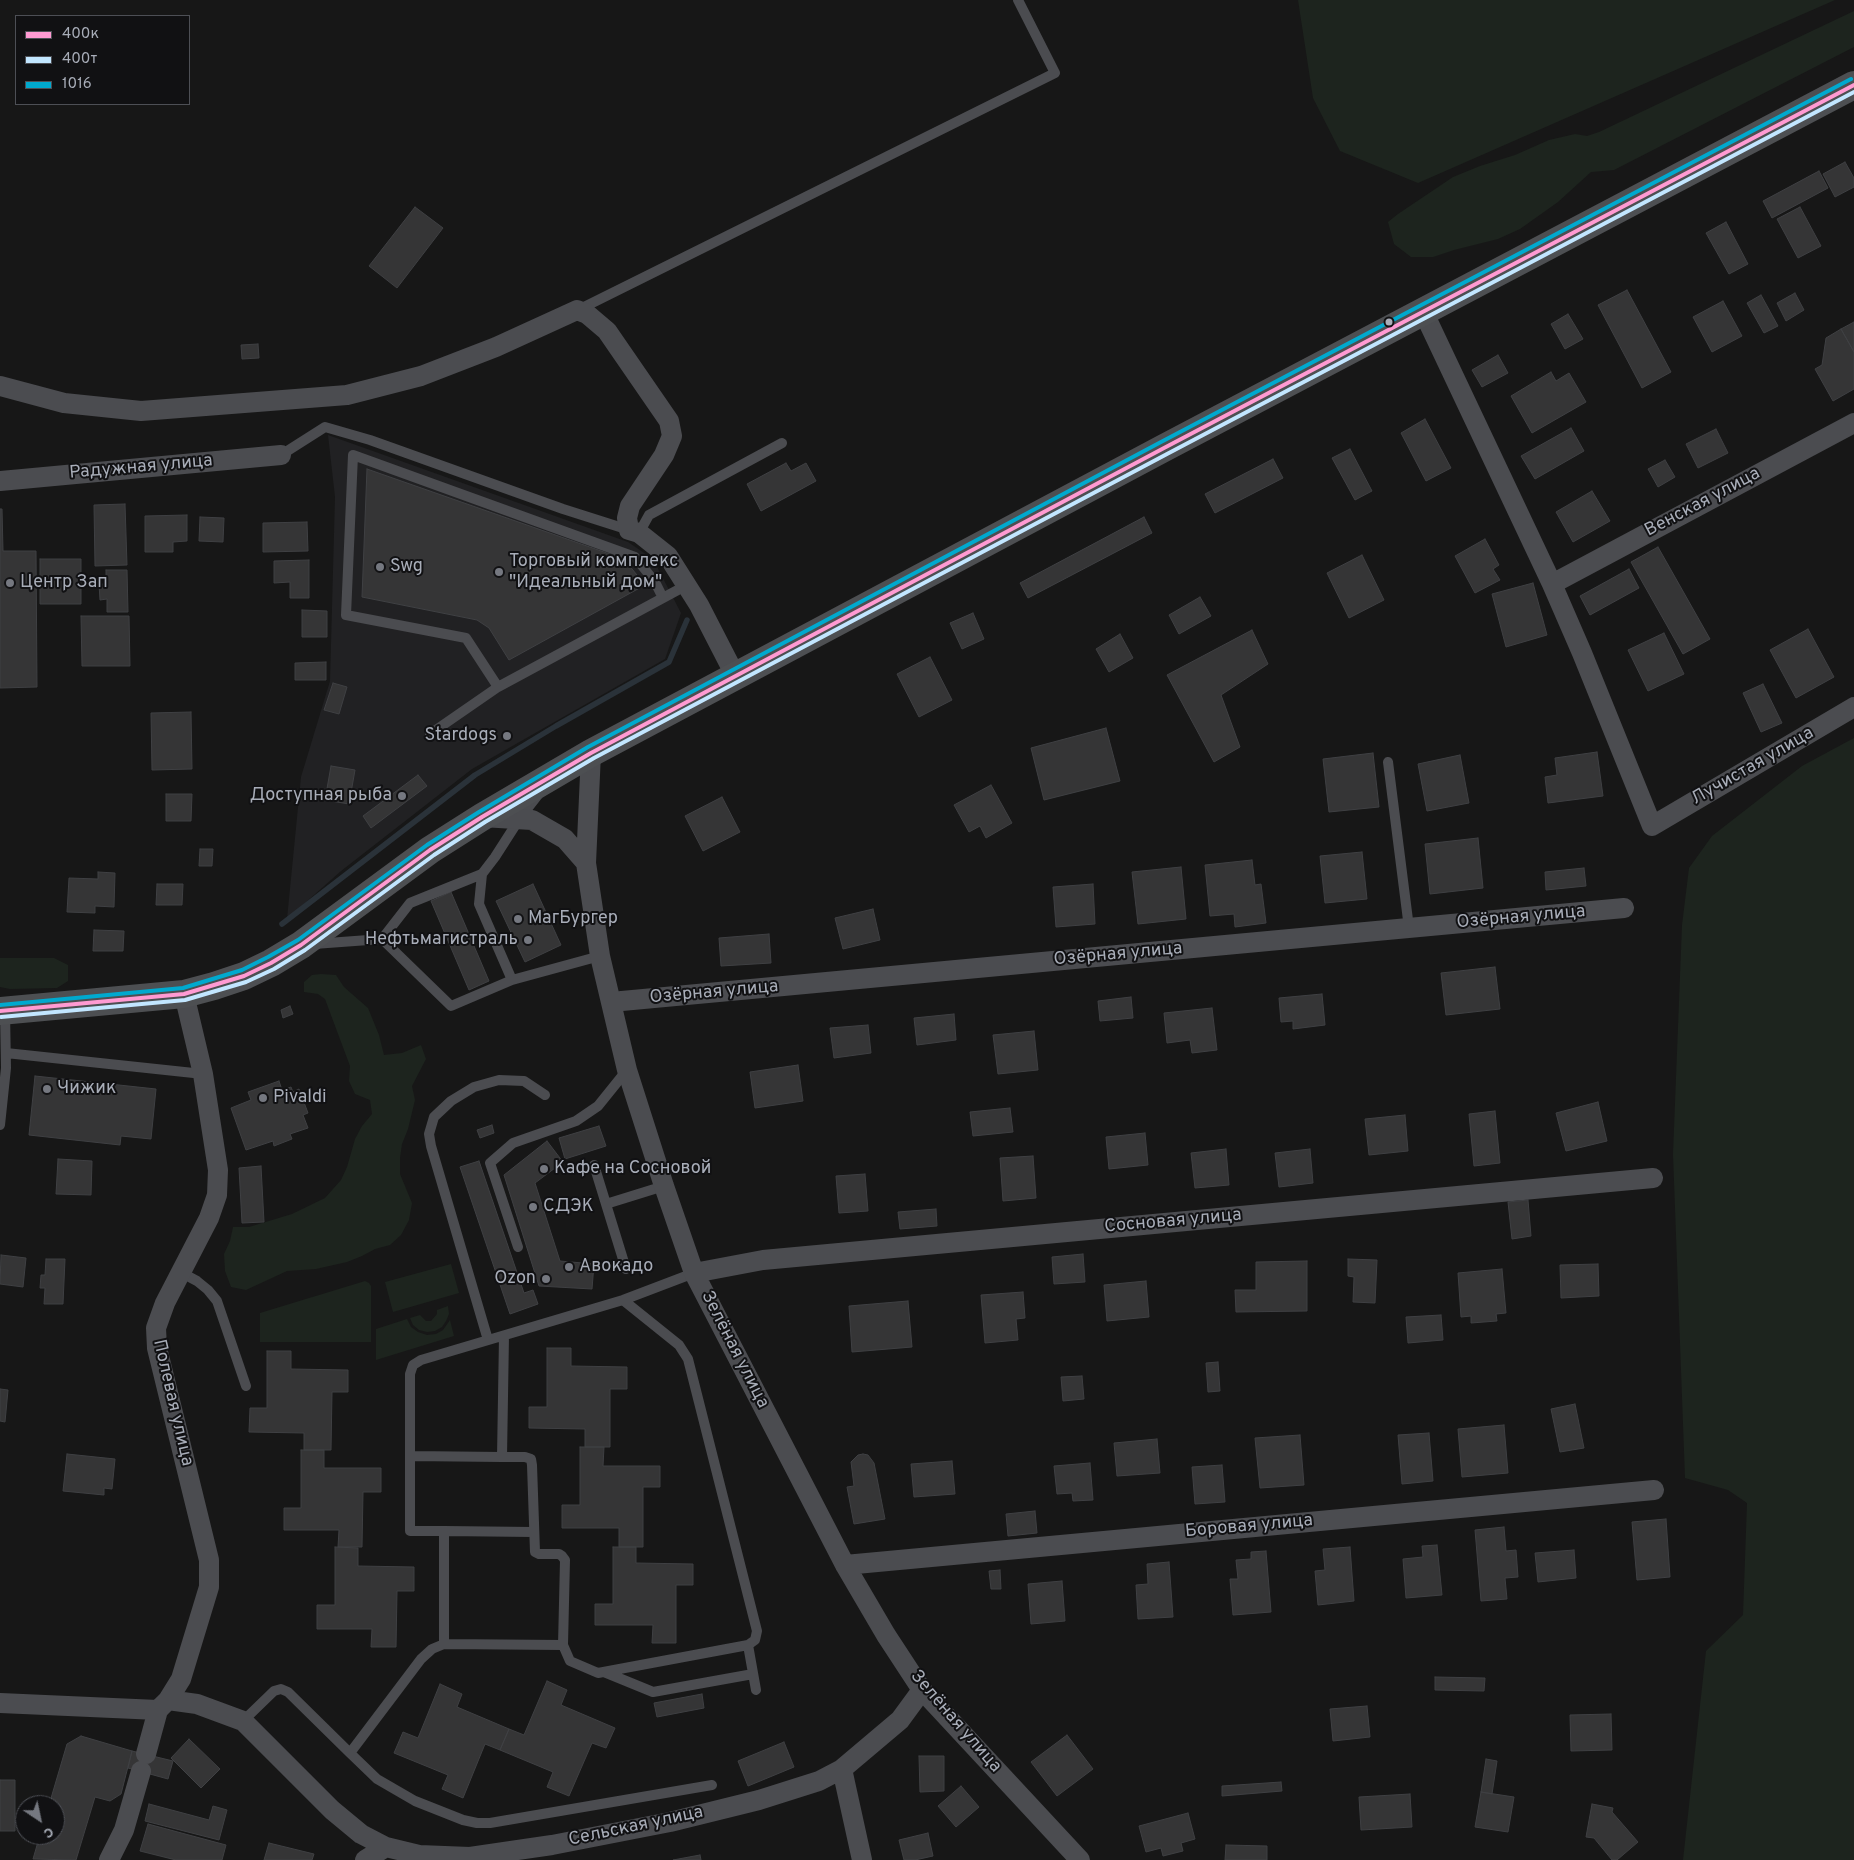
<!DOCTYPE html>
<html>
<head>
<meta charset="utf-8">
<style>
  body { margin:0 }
  #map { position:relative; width:1854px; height:1860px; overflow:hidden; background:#171717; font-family:Overpass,sans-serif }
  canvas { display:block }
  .legend { position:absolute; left:15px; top:15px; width:175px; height:90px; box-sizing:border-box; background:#111113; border:1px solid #4d4f55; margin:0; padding:6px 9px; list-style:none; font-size:15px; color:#a8adb8 }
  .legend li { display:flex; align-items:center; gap:10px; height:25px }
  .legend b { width:25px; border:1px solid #4d4f55 }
  .north { position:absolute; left:15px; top:1795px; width:50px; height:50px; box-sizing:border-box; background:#111113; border:1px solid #4d4f55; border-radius:50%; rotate:146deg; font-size:14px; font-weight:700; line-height:20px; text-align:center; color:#a8adb8 }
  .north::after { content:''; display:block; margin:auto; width:18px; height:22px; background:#757880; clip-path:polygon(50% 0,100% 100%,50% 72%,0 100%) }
</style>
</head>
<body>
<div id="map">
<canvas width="1854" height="1860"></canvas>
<ul class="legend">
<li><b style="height:6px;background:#ff9ad2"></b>400к</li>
<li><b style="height:6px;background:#c2e6ff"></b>400т</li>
<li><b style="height:6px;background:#00a9ce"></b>1016</li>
</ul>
<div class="north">С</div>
</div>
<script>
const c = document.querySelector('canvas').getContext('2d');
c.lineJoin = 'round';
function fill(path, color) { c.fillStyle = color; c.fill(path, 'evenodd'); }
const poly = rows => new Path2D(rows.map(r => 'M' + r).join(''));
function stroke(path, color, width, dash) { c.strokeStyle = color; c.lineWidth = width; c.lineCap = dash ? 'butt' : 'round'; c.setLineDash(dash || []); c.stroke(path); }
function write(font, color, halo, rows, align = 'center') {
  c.font = font + ' Overpass,sans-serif'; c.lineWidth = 4; c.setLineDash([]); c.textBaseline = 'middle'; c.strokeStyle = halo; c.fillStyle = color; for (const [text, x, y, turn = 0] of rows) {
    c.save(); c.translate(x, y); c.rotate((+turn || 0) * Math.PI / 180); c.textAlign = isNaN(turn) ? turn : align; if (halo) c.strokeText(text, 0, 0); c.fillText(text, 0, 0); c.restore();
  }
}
const built = poly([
  [328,435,628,542,653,559,681,613,665,659,472,769,341,871,287,919,301,777,330,681,335,497]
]);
const green = poly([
  [1298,0,1835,0,1418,183,1340,151,1313,98],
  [1854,11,1854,47,1614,170,1591,172,1558,202,1520,229,1498,239,1454,250,1433,257,1411,257,1394,244,1388,222,1398,214,1453,177,1480,166,1515,155,1549,140,1575,134,1587,136,1599,132],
  [1854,738,1854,1860,1683,1860,1706,1651,1743,1615,1747,1503,1728,1490,1685,1478,1673,1154,1682,925,1689,868,1712,836,1802,766],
  [0,958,54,958,68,965,68,981,57,988,10,989,0,987],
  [321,974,336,975,344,987,368,1008,379,1035,384,1055,402,1053,421,1045,426,1059,412,1086,415,1100,408,1129,402,1144,400,1158,400,1174,412,1203,409,1220,401,1235,390,1245,375,1249,362,1256,347,1262,316,1269,287,1271,246,1290,231,1287,225,1271,224,1254,230,1241,233,1227,249,1227,292,1214,325,1198,341,1180,347,1167,355,1139,362,1126,372,1114,370,1100,355,1094,349,1081,350,1066,325,999,318,994,304,992,304,982,312,975],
  [451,1264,459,1293,393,1312,385,1282],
  [365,1281,369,1283,371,1286,371,1342,260,1342,260,1313],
  [448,1306,449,1314,446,1321,442,1327,435,1331,427,1332,419,1330,413,1325,410,1318,420,1315,426,1321,431,1321,437,1314,437,1310],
  [407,1319,411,1327,418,1332,427,1335,436,1334,443,1330,450,1320,454,1336,376,1360,376,1329]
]);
const stream = poly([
  [282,924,475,775,556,726,669,662,687,620]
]);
const building = poly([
  [1845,162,1854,178,1854,187,1835,197,1823,174,1845,162],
  [1819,171,1828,188,1772,218,1763,201,1819,171],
  [415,207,443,228,397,288,369,266,415,207],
  [1800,207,1821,246,1798,258,1777,219,1800,207],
  [1726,222,1748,264,1729,274,1706,233,1726,222],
  [1627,290,1671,372,1642,388,1598,305,1627,290],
  [1795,293,1804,310,1786,321,1777,303,1795,293],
  [1761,295,1778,326,1764,333,1747,303,1761,295],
  [1723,301,1742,336,1712,352,1693,317,1723,301],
  [1568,314,1583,339,1565,349,1551,324,1568,314],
  [1854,322,1854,352,1841,329,1854,322],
  [1841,329,1854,352,1854,389,1833,401,1815,369,1822,365,1826,338,1841,329],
  [258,344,259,358,242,359,241,345,258,344],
  [1498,355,1508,373,1482,387,1472,370,1498,355],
  [1551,372,1556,381,1569,373,1586,402,1532,433,1511,396,1551,372],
  [1425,419,1451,468,1426,481,1401,433,1425,419],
  [1571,428,1584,451,1535,479,1521,456,1571,428],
  [1716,429,1728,453,1698,468,1686,444,1716,429],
  [1350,449,1372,491,1355,500,1332,458,1350,449],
  [1273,459,1283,478,1215,513,1205,494,1273,459],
  [1665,460,1675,477,1658,487,1648,469,1665,460],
  [786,463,791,471,806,463,816,481,761,511,747,484,786,463],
  [367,469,624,559,645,585,509,660,489,628,477,620,362,597,367,469],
  [1592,491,1610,521,1573,542,1556,512,1592,491],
  [125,504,127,565,95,566,94,505,125,504],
  [0,509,2,509,3,551,36,551,37,687,0,688,0,509],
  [187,515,187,541,173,542,173,552,145,552,145,516,187,515],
  [200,517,224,518,223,542,199,541,200,517],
  [1144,517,1152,533,1028,598,1020,583,1144,517],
  [307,522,308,551,263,552,263,523,307,522],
  [1485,539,1499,565,1493,569,1500,580,1475,593,1455,556,1485,539],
  [1658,547,1710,639,1683,654,1631,562,1658,547],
  [1362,555,1384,600,1349,618,1327,573,1362,555],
  [40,559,81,559,81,604,40,604,40,559],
  [309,560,309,598,290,598,290,582,274,583,274,561,309,560],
  [1629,569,1639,588,1590,615,1580,596,1629,569],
  [106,570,127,570,128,612,107,612,107,599,100,600,99,584,106,584,106,570],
  [1533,583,1547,635,1506,647,1492,594,1533,583],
  [1200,597,1211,616,1179,634,1169,615,1200,597],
  [302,610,327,611,327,637,302,637,302,610],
  [973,613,984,639,962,649,950,623,973,613],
  [81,616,129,616,130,666,82,666,81,616],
  [1808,629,1834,677,1796,698,1770,650,1808,629],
  [1252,630,1268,664,1221,695,1240,747,1214,762,1167,675,1252,630],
  [1664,633,1684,674,1648,691,1628,650,1664,633],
  [1120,634,1133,658,1109,672,1096,649,1120,634],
  [930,657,952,700,919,717,897,674,930,657],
  [326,662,326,680,295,680,295,663,326,662],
  [333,683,347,687,339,714,324,710,333,683],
  [1763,684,1782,723,1761,732,1743,693,1763,684],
  [191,712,192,769,152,770,151,713,191,712],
  [1106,728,1120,781,1044,800,1031,748,1106,728],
  [1597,752,1603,796,1548,803,1545,777,1557,775,1555,758,1597,752],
  [1373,753,1379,807,1329,812,1323,759,1373,753],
  [1460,755,1469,803,1427,811,1418,764,1460,755],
  [331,766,355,770,349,804,325,800,331,766],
  [418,775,427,786,371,828,363,816,418,775],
  [991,785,1012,823,986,838,980,826,969,832,954,805,991,785],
  [166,794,192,794,191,821,166,821,166,794],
  [722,797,740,832,703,851,685,816,722,797],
  [1478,838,1483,888,1430,894,1425,844,1478,838],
  [200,849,213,849,212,866,199,866,200,849],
  [1362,852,1367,899,1325,903,1320,856,1362,852],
  [1252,860,1255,885,1261,884,1266,923,1235,927,1234,914,1210,916,1205,865,1252,860],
  [1181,867,1186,919,1138,924,1132,872,1181,867],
  [1584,868,1586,886,1546,890,1545,872,1584,868],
  [98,872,115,873,114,907,95,906,95,913,67,912,69,878,98,879,98,872],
  [157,884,183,884,182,905,156,905,157,884],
  [533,884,561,945,525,962,496,901,533,884],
  [1093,884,1095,924,1056,927,1053,887,1093,884],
  [451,892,489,981,469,990,431,901,451,892],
  [873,909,880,940,843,949,835,918,873,909],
  [94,930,124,931,123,951,93,951,94,930],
  [769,934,771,963,721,966,719,938,769,934],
  [1495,967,1500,1009,1446,1015,1441,973,1495,967],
  [1322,994,1325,1025,1293,1029,1293,1021,1281,1022,1279,998,1322,994],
  [1131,997,1133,1018,1100,1021,1098,1001,1131,997],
  [290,1006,293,1014,283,1018,281,1010,290,1006],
  [1212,1008,1217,1050,1192,1053,1190,1040,1167,1043,1164,1013,1212,1008],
  [954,1014,956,1040,917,1045,914,1018,954,1014],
  [868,1025,871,1053,834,1058,830,1028,868,1025],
  [1034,1031,1038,1070,998,1074,993,1035,1034,1031],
  [798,1065,803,1101,755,1108,750,1072,798,1065],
  [35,1076,156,1089,151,1139,121,1136,120,1145,29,1135,35,1076],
  [279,1081,282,1090,291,1087,293,1092,299,1089,308,1113,303,1115,308,1128,290,1134,292,1139,274,1146,273,1141,246,1150,231,1108,251,1100,248,1092,279,1081],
  [1598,1102,1607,1141,1566,1151,1556,1113,1598,1102],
  [1010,1108,1013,1132,973,1136,970,1112,1010,1108],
  [1495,1111,1500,1163,1474,1166,1469,1114,1495,1111],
  [1405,1115,1408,1151,1369,1155,1365,1119,1405,1115],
  [492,1125,494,1133,480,1138,477,1130,492,1125],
  [599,1126,606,1146,565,1159,559,1138,599,1126],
  [1145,1133,1148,1165,1109,1169,1106,1137,1145,1133],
  [547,1141,563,1162,535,1183,560,1261,594,1264,592,1289,539,1286,504,1175,547,1141],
  [1226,1149,1229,1185,1195,1188,1191,1153,1226,1149],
  [1310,1149,1313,1183,1279,1187,1275,1153,1310,1149],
  [1033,1156,1036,1198,1003,1201,1000,1158,1033,1156],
  [58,1159,92,1161,91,1195,56,1194,58,1159],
  [479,1161,524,1293,533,1290,538,1304,510,1314,460,1167,479,1161],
  [261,1166,264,1222,242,1223,239,1168,261,1166],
  [865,1174,868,1211,839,1213,836,1176,865,1174],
  [1528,1200,1531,1236,1512,1239,1508,1202,1528,1200],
  [936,1209,937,1226,900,1229,898,1212,936,1209],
  [1083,1254,1085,1282,1054,1284,1052,1257,1083,1254],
  [1,1255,26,1258,23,1287,0,1284,1,1255],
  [46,1259,65,1259,63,1304,44,1304,45,1288,40,1288,41,1275,45,1275,46,1259],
  [1348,1259,1377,1260,1375,1303,1353,1302,1354,1277,1348,1276,1348,1259],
  [1307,1261,1307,1311,1236,1312,1235,1290,1256,1290,1256,1262,1307,1261],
  [1598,1264,1599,1296,1561,1298,1560,1265,1598,1264],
  [1502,1269,1506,1313,1496,1314,1497,1321,1471,1323,1471,1316,1461,1317,1458,1273,1502,1269],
  [1146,1281,1149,1317,1107,1321,1104,1285,1146,1281],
  [1023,1292,1025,1318,1016,1319,1018,1340,985,1343,981,1295,1023,1292],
  [908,1301,912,1347,852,1352,849,1306,908,1301],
  [1441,1315,1443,1340,1408,1343,1406,1317,1441,1315],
  [547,1348,571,1348,571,1366,627,1367,627,1389,610,1389,610,1447,585,1447,585,1429,529,1428,529,1407,547,1407,547,1348],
  [267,1351,291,1351,291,1369,348,1370,348,1392,332,1392,331,1450,304,1450,304,1433,249,1432,250,1408,267,1408,267,1351],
  [1218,1362,1220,1391,1208,1392,1206,1363,1218,1362],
  [1082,1376,1084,1399,1063,1401,1061,1377,1082,1376],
  [0,1389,8,1390,5,1422,0,1421,0,1389],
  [1575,1404,1584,1448,1560,1452,1551,1409,1575,1404],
  [1504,1425,1508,1473,1462,1477,1458,1429,1504,1425],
  [1429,1433,1433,1481,1402,1484,1398,1435,1429,1433],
  [1300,1435,1304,1485,1260,1488,1255,1438,1300,1435],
  [1157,1439,1160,1473,1117,1476,1114,1443,1157,1439],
  [580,1447,604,1447,603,1466,660,1466,660,1487,643,1487,643,1547,619,1547,619,1528,562,1528,562,1505,580,1505,580,1447],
  [301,1450,324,1450,324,1468,381,1468,381,1492,363,1492,362,1547,338,1547,339,1530,284,1530,284,1508,301,1508,301,1450],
  [67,1454,115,1459,112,1489,104,1488,104,1495,63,1491,67,1454],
  [863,1454,868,1455,874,1463,885,1519,854,1524,847,1487,854,1486,851,1462,858,1455,863,1454],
  [952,1461,955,1494,914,1497,911,1464,952,1461],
  [1090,1463,1093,1500,1073,1501,1072,1493,1057,1494,1054,1466,1090,1463],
  [1222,1465,1225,1502,1195,1504,1192,1467,1222,1465],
  [1035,1511,1037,1533,1008,1536,1006,1514,1035,1511],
  [1666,1519,1670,1577,1637,1580,1632,1522,1666,1519],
  [1504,1527,1506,1551,1516,1550,1518,1577,1505,1578,1507,1599,1481,1601,1475,1530,1504,1527],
  [1437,1545,1442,1595,1406,1598,1403,1559,1423,1557,1422,1546,1437,1545],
  [335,1547,358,1548,358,1566,414,1567,414,1591,397,1591,396,1647,371,1647,372,1629,317,1629,317,1605,335,1605,335,1547],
  [613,1547,636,1547,636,1563,693,1564,693,1585,676,1585,676,1643,652,1643,653,1625,595,1625,595,1604,613,1604,613,1547],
  [1350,1547,1354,1601,1318,1605,1315,1571,1325,1570,1323,1549,1350,1547],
  [1574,1550,1576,1578,1538,1582,1535,1553,1574,1550],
  [1266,1551,1271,1612,1233,1615,1230,1579,1238,1579,1236,1560,1251,1559,1251,1552,1266,1551],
  [1169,1562,1173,1617,1138,1619,1136,1585,1148,1584,1147,1564,1169,1562],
  [1000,1570,1001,1589,991,1589,989,1571,1000,1570],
  [1062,1581,1065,1621,1031,1624,1028,1584,1062,1581],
  [1435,1677,1485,1678,1484,1691,1435,1690,1435,1677],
  [547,1681,567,1690,561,1705,615,1728,606,1748,592,1743,569,1796,547,1787,553,1772,500,1750,509,1729,524,1735,547,1681],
  [440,1684,462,1694,457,1707,509,1729,500,1750,485,1744,463,1798,442,1789,448,1775,394,1753,403,1732,418,1738,440,1684],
  [702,1694,704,1708,657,1717,654,1703,702,1694],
  [1367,1706,1370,1737,1333,1741,1330,1709,1367,1706],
  [1611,1714,1612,1750,1571,1751,1570,1715,1611,1714],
  [1067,1735,1093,1769,1057,1796,1031,1762,1067,1735],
  [81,1736,132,1751,121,1794,110,1801,95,1797,76,1860,33,1859,40,1835,55,1835,55,1805,49,1805,67,1744,81,1736],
  [189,1739,220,1769,201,1788,171,1758,189,1739],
  [784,1742,794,1767,748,1786,738,1761,784,1742],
  [132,1751,173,1761,168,1779,128,1768,132,1751],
  [919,1756,944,1756,944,1791,920,1792,919,1756],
  [1486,1759,1497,1761,1492,1794,1481,1792,1486,1759],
  [0,1780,15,1780,15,1831,0,1831,0,1780],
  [1281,1782,1282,1791,1222,1796,1222,1786,1281,1782],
  [961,1786,979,1807,956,1827,938,1806,961,1786],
  [1481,1792,1514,1797,1508,1832,1475,1827,1481,1792],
  [1410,1794,1412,1827,1361,1830,1359,1797,1410,1794],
  [149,1804,209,1820,213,1806,227,1810,219,1840,145,1821,149,1804],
  [1592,1804,1613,1808,1612,1812,1638,1842,1617,1860,1612,1860,1594,1838,1586,1837,1592,1804],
  [1188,1813,1195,1839,1181,1843,1183,1851,1163,1856,1161,1848,1146,1852,1139,1826,1188,1813],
  [148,1824,226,1845,222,1860,176,1860,140,1851,148,1824],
  [928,1833,933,1856,915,1860,904,1860,899,1840,928,1833],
  [269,1843,314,1854,312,1860,264,1860,269,1843],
  [1226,1845,1267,1846,1267,1860,1225,1860,1226,1845],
  [700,1855,701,1860,673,1860,700,1855]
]);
const service = poly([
  [578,310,1055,73,1018,0],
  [281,455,325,427,370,440,563,509,629,530],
  [639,533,649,515,782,443],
  [498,687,466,638,346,615,353,455,635,557,655,582,663,598],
  [430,734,498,687,687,585],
  [1388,762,1409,928],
  [482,874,495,857,520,818,538,795],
  [382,939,451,1006,512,980,600,956],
  [314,944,382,939,410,903,482,874,479,904,512,980],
  [6,1053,203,1074],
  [0,1125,6,1068,5,1011],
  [594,1165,606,1204,664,1186],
  [606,1204,626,1269],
  [518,1247,490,1163,513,1143,576,1121,598,1106,627,1070],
  [182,1273,197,1281,208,1290,217,1301,246,1386],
  [694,1273,623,1300,421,1360,413,1365,410,1374,410,1531,444,1531,444,1644,432,1649,421,1659,350,1753,377,1779,415,1801,463,1820,477,1823,490,1823,712,1785],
  [488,1340,431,1146,429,1134,434,1117,451,1101,474,1087,499,1080,524,1081,545,1095],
  [410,1456,502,1457],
  [444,1531,533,1532],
  [444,1644,563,1645,565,1560,562,1556,559,1554,539,1554,535,1552,532,1465,531,1459,525,1457,502,1457,504,1336],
  [563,1645,570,1661,598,1673,748,1645,755,1640,757,1631,688,1359,679,1345,623,1300],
  [748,1645,756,1690],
  [604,1672,653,1692,753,1674],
  [243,1721,274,1691,281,1689,288,1692,350,1753]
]);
const minor = poly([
  [1423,311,1552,584,1582,653,1652,826,1854,707],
  [0,386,64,403,141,411,347,395,421,376,496,347,577,310,587,314,607,331,669,421,672,436,664,455,630,506,627,518,629,530,639,533,668,556,699,605,735,675],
  [0,481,281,455],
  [1552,584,1854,423],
  [591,753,586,863,600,956,627,1070,664,1186,694,1273,845,1565,886,1635,922,1690,1080,1860],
  [482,817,532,820,565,839,586,863],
  [611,1002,1624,908],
  [694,1273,763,1260,1653,1178],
  [845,1565,1654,1490],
  [168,1700,181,1679,209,1587,209,1560,157,1348,156,1328,165,1303,209,1218,217,1195,218,1170,203,1074,184,994],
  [0,1703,158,1710],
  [146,1754,158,1710,168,1700,197,1704,243,1721,332,1810,361,1834,386,1847,419,1855,470,1857,552,1845,670,1822,759,1800,819,1781,842,1769,900,1720,922,1690],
  [842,1769,862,1860],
  [109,1860,124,1830,141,1771],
  [365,1860,386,1847]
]);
const primary = poly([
  [0,1011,184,994,214,986,244,976,271,963,301,945,430,850,482,817,591,753,1164,448,1854,85]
]);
const bus1 = poly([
  [0,1011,184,994,244,976,271,963,301,945,430,850,482,817,591,753,1164,448,1854,85]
]);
const bus2 = poly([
  [1,1017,185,1000,246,982,274,969,305,950,434,855,485,822,594,758,1167,454,1854,92]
]);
const bus3 = poly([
  [0,1005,183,988,242,970,268,957,298,940,427,845,479,812,588,747,1161,442,1851,79]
]);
const markers = [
  [1389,322,4.5,"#a8adb8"],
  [380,567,5,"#757880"],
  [499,572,5,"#757880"],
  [10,583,5,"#757880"],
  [507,736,5,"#757880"],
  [402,796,5,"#757880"],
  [518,919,5,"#757880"],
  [528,940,5,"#757880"],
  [47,1089,5,"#757880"],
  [263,1098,5,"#757880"],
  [544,1169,5,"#757880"],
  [533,1207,5,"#757880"],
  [569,1267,5,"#757880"],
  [546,1279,5,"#757880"]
];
const streetNames = [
  ["Радужная улица",141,468,-5],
  ["Венская улица",1703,503,-28],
  ["Лучистая улица",1753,767,-30],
  ["Озёрная улица",1521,918,-5],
  ["Озёрная улица",1118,955,-5],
  ["Озёрная улица",714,993,-5],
  ["Сосновая улица",1173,1222,-5],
  ["Зелёная улица",734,1350,63],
  ["Полевая улица",172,1403,77],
  ["Боровая улица",1249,1527,-5],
  ["Зелёная улица",955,1722,49],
  ["Сельская улица",636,1827,-12]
];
const poiNames = [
  ["Торговый комплекс",509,562],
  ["\"Идеальный дом\"",509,583],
  ["Swg",390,567],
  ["Центр Зап",20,583],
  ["Stardogs",497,736,"right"],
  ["Доступная рыба",392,796,"right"],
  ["МагБургер",528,919],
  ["Нефтьмагистраль",518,940,"right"],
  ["Чижик",57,1089],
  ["Pivaldi",273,1098],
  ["Кафе на Сосновой",554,1169],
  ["СДЭК",543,1207],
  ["Авокадо",579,1267],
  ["Ozon",536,1279,"right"]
];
fill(built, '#212123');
fill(green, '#1d241e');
stroke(stream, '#2a3239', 5.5);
fill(building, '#353536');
stroke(building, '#3f4043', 1);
stroke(service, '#4b4c50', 10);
stroke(minor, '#4b4c50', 20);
stroke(primary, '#4d4f52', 28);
stroke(bus1, '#ff9ad2', 4);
stroke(bus2, '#c2e6ff', 4);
stroke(bus3, '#00a9ce', 4);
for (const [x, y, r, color] of markers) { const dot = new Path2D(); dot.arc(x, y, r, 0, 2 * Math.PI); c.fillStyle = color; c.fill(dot); stroke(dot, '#111113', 2); }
write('18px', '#a8adb8', '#111113', streetNames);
write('18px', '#a8adb8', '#111113', poiNames, 'left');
</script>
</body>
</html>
